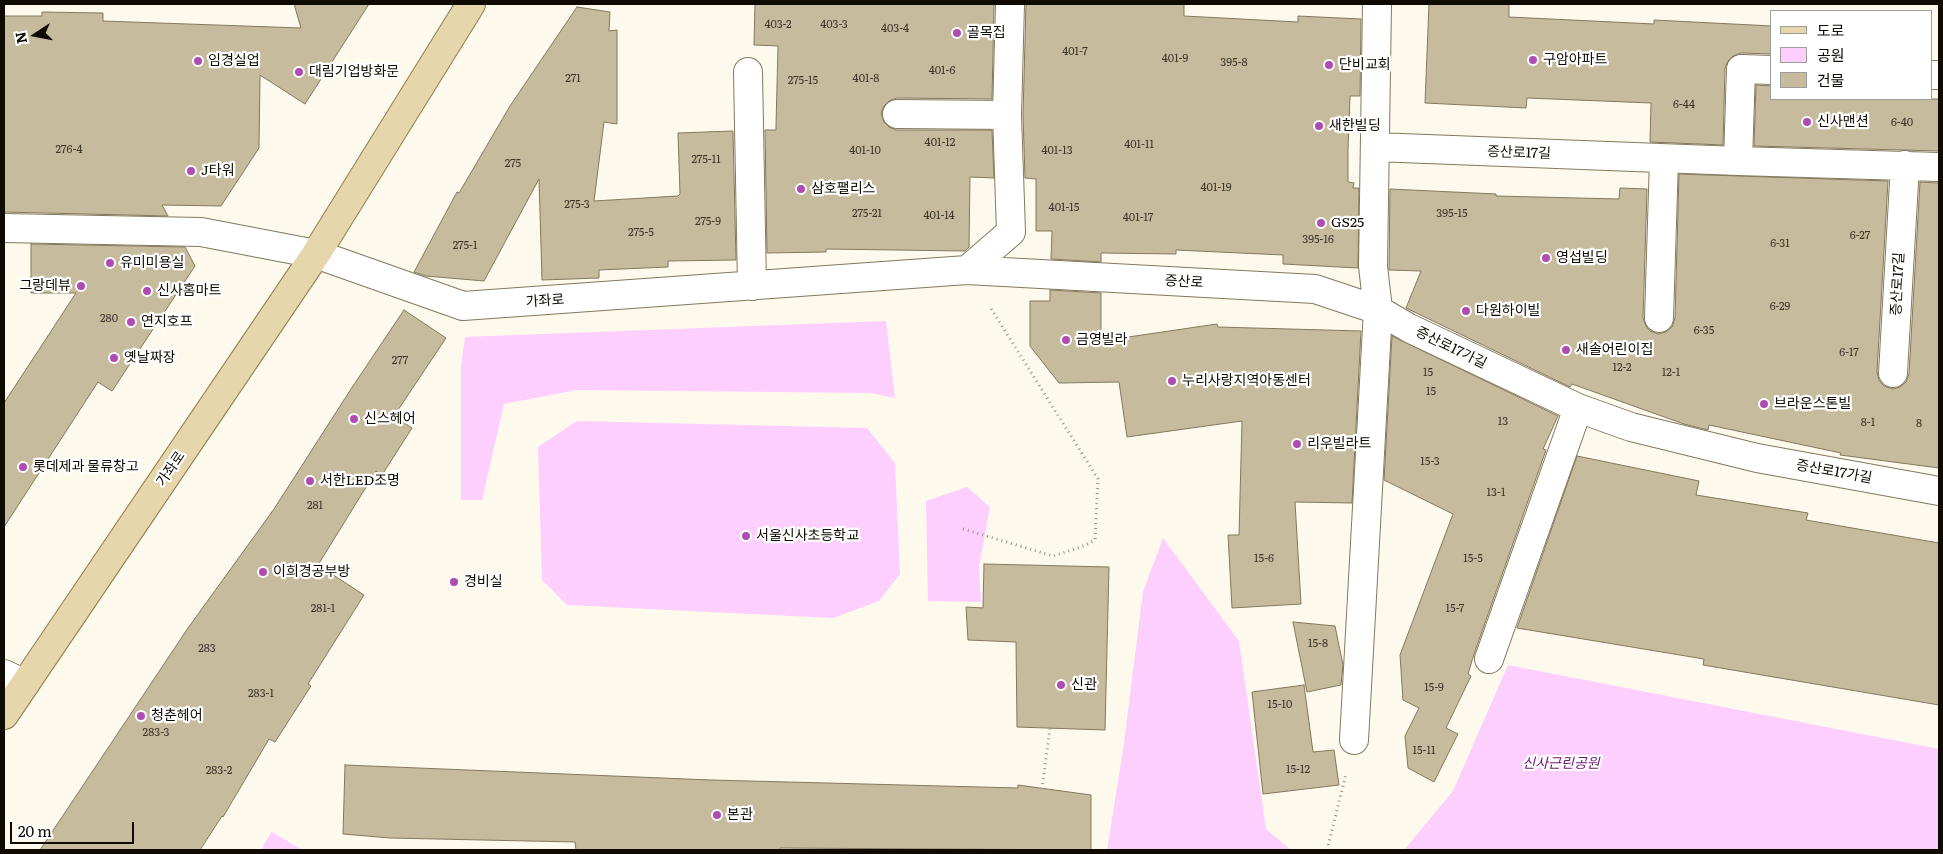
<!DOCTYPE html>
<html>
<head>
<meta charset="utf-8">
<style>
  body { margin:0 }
  #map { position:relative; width:1943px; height:854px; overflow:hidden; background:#fef9ed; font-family:Literata,"Noto Sans KR",serif }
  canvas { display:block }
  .frame { position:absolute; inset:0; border:5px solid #0f0b03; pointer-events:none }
  .legend { position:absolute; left:1770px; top:10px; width:162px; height:90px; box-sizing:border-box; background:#fff; border:1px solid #9f9d9a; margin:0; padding:6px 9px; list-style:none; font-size:15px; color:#0f0b03 }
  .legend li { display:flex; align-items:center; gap:10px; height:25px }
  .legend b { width:25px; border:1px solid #9f9d9a }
  .north { position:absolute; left:10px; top:10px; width:50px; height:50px; -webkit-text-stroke:4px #fff; paint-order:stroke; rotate:259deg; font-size:14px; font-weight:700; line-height:20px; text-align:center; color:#0f0b03 }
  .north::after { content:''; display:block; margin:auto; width:18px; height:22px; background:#0f0b03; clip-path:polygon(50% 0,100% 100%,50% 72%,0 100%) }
  .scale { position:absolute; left:10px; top:822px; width:124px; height:22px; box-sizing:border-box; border:2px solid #0f0b03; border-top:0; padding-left:6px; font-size:15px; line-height:18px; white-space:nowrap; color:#0f0b03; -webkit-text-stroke:4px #fff; paint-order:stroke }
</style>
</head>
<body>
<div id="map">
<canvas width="1943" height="854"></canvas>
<div class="frame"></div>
<ul class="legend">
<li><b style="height:6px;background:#e6d6ac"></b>도로</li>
<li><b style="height:14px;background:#fdcffe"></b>공원</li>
<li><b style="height:14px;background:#c7bb9e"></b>건물</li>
</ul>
<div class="north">N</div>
<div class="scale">20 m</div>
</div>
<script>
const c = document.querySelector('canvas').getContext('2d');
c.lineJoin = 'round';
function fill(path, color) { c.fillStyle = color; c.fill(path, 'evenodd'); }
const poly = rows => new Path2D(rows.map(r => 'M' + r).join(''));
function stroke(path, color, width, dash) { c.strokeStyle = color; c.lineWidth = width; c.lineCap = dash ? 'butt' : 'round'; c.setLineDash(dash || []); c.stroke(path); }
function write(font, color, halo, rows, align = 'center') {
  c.font = font + ' Literata,"Noto Sans KR",serif'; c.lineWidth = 4.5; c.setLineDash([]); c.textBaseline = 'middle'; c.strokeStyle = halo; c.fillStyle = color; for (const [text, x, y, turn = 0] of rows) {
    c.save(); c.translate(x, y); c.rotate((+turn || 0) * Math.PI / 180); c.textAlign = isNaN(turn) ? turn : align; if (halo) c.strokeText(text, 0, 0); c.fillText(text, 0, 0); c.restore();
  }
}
const green = poly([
  [886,321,895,398,871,393,576,390,504,404,482,500,461,500,461,365,465,337],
  [577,421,867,428,895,463,900,574,879,601,833,618,567,605,542,580,538,447],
  [967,487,990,507,979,567,981,602,928,601,926,501],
  [1163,538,1239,641,1266,829,1291,850,1107,850,1123,750,1143,592],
  [1508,665,1939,749,1939,850,1404,850,1453,791],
  [272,831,272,832,302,850,261,850]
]);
const building = poly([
  [294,4,369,4,305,104,260,75,259,148,221,206,162,205,168,216,4,212,4,16,42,16,42,12,103,13,103,21,301,28,294,4],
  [755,4,994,4,992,99,897,98,889,101,884,106,881,113,884,122,889,127,896,130,992,130,994,178,970,177,969,247,965,251,826,249,826,252,767,253,765,130,776,130,776,126,778,46,754,45,755,4],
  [1026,4,1184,4,1184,16,1298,22,1298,16,1361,19,1360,96,1350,96,1348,149,1348,182,1354,183,1353,188,1359,188,1358,268,1283,264,1283,255,1176,250,1176,254,1101,253,1101,262,1051,259,1052,231,1036,231,1036,179,1025,178,1023,115,1026,4],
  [1429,4,1509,4,1509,17,1654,24,1654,20,1772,26,1772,54,1741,53,1733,56,1728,61,1725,68,1723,145,1650,142,1651,103,1527,98,1526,108,1425,103,1429,4],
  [577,7,610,12,609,31,617,30,617,124,604,122,594,201,678,196,680,194,678,133,733,131,736,260,668,261,668,267,599,270,599,278,542,280,539,179,484,281,426,276,414,272,457,192,459,193,510,106,577,7],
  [1756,85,1772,86,1772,99,1939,99,1939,151,1754,146,1756,85],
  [1679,174,1888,181,1877,372,1879,380,1884,386,1893,389,1900,387,1906,382,1909,374,1920,182,1939,183,1939,468,1840,455,1841,453,1709,425,1708,430,1684,424,1572,384,1570,387,1406,308,1421,271,1389,270,1390,189,1496,194,1496,196,1619,199,1620,188,1647,189,1643,318,1646,326,1650,331,1658,334,1666,332,1672,327,1675,318,1679,174],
  [31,244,185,247,195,266,112,391,98,382,4,527,4,403,76,293,31,293,31,244],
  [1050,290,1101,293,1101,341,1217,324,1218,327,1361,331,1352,503,1295,502,1301,604,1232,608,1228,535,1239,535,1242,421,1127,437,1119,382,1059,383,1030,346,1030,301,1050,301,1050,290],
  [404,310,446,338,394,416,412,428,382,475,376,471,318,565,364,595,308,684,311,686,275,742,269,739,223,817,222,816,200,850,40,850,188,628,274,509,351,389,404,310],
  [1392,336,1558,416,1543,449,1546,450,1474,654,1468,674,1471,676,1446,728,1458,734,1434,782,1408,768,1405,736,1419,708,1403,700,1400,655,1453,514,1384,480,1392,336],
  [1577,456,1699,481,1696,495,1808,513,1806,520,1939,543,1939,705,1703,665,1704,659,1517,628,1577,456],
  [984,564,1109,567,1105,730,1017,727,1016,642,968,640,966,607,983,608,984,564],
  [1293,622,1335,626,1343,665,1341,685,1307,692,1293,622],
  [1304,685,1313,752,1334,750,1339,785,1263,794,1252,692,1304,685],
  [345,765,711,780,1018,788,1018,785,1091,795,1091,850,780,848,780,850,576,850,575,842,390,838,343,834,345,765]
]);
const path = poly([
  [963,529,1053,556,1081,547,1095,540,1098,479,990,307],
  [1042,789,1050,728],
  [1327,850,1346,774]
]);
const minor = poly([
  [748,72,752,286],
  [1932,75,1939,75],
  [897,114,1007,115],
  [1375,147,1738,161,1939,167],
  [1738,161,1741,69,1772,70],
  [4,228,201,232,316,254,463,306,967,270,1315,289,1378,310,1409,328,1578,408,1631,427,1757,458,1939,491],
  [967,270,1011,232,1007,115,1010,4],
  [1659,318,1664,159],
  [1893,373,1905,165],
  [1489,659,1578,408],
  [4,674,25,684],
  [1354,740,1378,310,1373,266,1377,4]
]);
const major = poly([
  [4,715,316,254,471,4]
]);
const markers = [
  [957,33,5,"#ae4cb2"],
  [1533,60,5,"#ae4cb2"],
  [198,61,5,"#ae4cb2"],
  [1329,65,5,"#ae4cb2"],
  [299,72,5,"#ae4cb2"],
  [1807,122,5,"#ae4cb2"],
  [1319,126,5,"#ae4cb2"],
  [191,171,5,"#ae4cb2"],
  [801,189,5,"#ae4cb2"],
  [1321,223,5,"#ae4cb2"],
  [1546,258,5,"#ae4cb2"],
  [110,263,5,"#ae4cb2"],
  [81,286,5,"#ae4cb2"],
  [147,291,5,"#ae4cb2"],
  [1466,311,5,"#ae4cb2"],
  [131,322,5,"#ae4cb2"],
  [1066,340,5,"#ae4cb2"],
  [1566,350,5,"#ae4cb2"],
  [114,358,5,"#ae4cb2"],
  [1172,381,5,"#ae4cb2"],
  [1764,404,5,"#ae4cb2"],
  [354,419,5,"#ae4cb2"],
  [1297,444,5,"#ae4cb2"],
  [23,467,5,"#ae4cb2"],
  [310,481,5,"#ae4cb2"],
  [746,536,5,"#ae4cb2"],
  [263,572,5,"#ae4cb2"],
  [454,582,5,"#ae4cb2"],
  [1061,685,5,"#ae4cb2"],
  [141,716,5,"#ae4cb2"],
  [717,815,5,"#ae4cb2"]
];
const numberNames = [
  ["403-2",778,25],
  ["403-3",834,25],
  ["403-4",895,29],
  ["401-7",1075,52],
  ["401-9",1175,59],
  ["395-8",1234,63],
  ["401-6",942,71],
  ["271",573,79],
  ["401-8",866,79],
  ["275-15",803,81],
  ["6-44",1684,105],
  ["6-40",1902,123],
  ["401-12",940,143],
  ["401-11",1139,145],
  ["276-4",69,150],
  ["401-10",865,151],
  ["401-13",1057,151],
  ["275-11",706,160],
  ["275",513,164],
  ["401-19",1216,188],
  ["275-3",577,205],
  ["401-15",1064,208],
  ["275-21",867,214],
  ["395-15",1452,214],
  ["401-14",939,216],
  ["401-17",1138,218],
  ["275-9",708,222],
  ["275-5",641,233],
  ["6-27",1860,236],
  ["395-16",1318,240],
  ["6-31",1780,244],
  ["275-1",465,246],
  ["6-29",1780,307],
  ["280",109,319],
  ["6-35",1704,331],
  ["6-17",1849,353],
  ["277",400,361],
  ["12-2",1622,368],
  ["15",1428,373],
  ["12-1",1671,373],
  ["15",1431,392],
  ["13",1503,422],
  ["8-1",1868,423],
  ["8",1919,424],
  ["15-3",1430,462],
  ["13-1",1496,493],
  ["281",315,506],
  ["15-6",1264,559],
  ["15-5",1473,559],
  ["281-1",323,609],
  ["15-7",1455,609],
  ["15-8",1318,644],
  ["283",207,649],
  ["15-9",1434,688],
  ["283-1",261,694],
  ["15-10",1280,705],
  ["283-3",156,733],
  ["15-11",1424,751],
  ["15-12",1298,770],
  ["283-2",219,771]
];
const poiNames = [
  ["골목집",967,33],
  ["구암아파트",1543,60],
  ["임경실업",208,61],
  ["단비교회",1339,65],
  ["대림기업방화문",309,72],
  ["신사맨션",1817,122],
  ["새한빌딩",1329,126],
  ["J타워",201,171],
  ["삼호팰리스",811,189],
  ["GS25",1331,223],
  ["영섭빌딩",1556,258],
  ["유미미용실",120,263],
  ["그랑데뷰",71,286,"right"],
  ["신사홈마트",157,291],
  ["다원하이빌",1476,311],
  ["연지호프",141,322],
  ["금영빌라",1076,340],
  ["새솔어린이집",1576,350],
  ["옛날짜장",124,358],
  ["누리사랑지역아동센터",1182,381],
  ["브라운스톤빌",1774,404],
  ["신스헤어",364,419],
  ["리우빌라트",1307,444],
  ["롯데제과 물류창고",33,467],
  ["서한LED조명",320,481],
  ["서울신사초등학교",756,536],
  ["이희경공부방",273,572],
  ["경비실",464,582],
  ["신관",1071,685],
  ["청춘헤어",151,716],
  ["본관",727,815]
];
const streetNames = [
  ["증산로17길",1519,153,2],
  ["증산로",1184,282,3],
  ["증산로17길",1898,284,-87],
  ["가좌로",545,301,-4],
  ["증산로17가길",1451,348,26],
  ["가좌로",171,469,-56],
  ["증산로17가길",1834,472,10]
];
const parkNames = [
  ["신사근린공원",1561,764]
];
fill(green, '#fdcffe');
fill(building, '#c7bb9e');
stroke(building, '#83785c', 1);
stroke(minor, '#84795d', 30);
stroke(major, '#907d4d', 30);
stroke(path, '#989489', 3, [1, 4]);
stroke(minor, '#fff', 28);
stroke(major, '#e6d6ac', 28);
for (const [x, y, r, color] of markers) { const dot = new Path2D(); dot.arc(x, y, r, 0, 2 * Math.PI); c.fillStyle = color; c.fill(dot); stroke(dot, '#fff', 2); }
write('11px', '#3d372a', null, numberNames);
write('14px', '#0f0b03', '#fff', poiNames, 'left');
write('14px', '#0f0b03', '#fff', streetNames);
write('italic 14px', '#6e1872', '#fff', parkNames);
</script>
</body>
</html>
